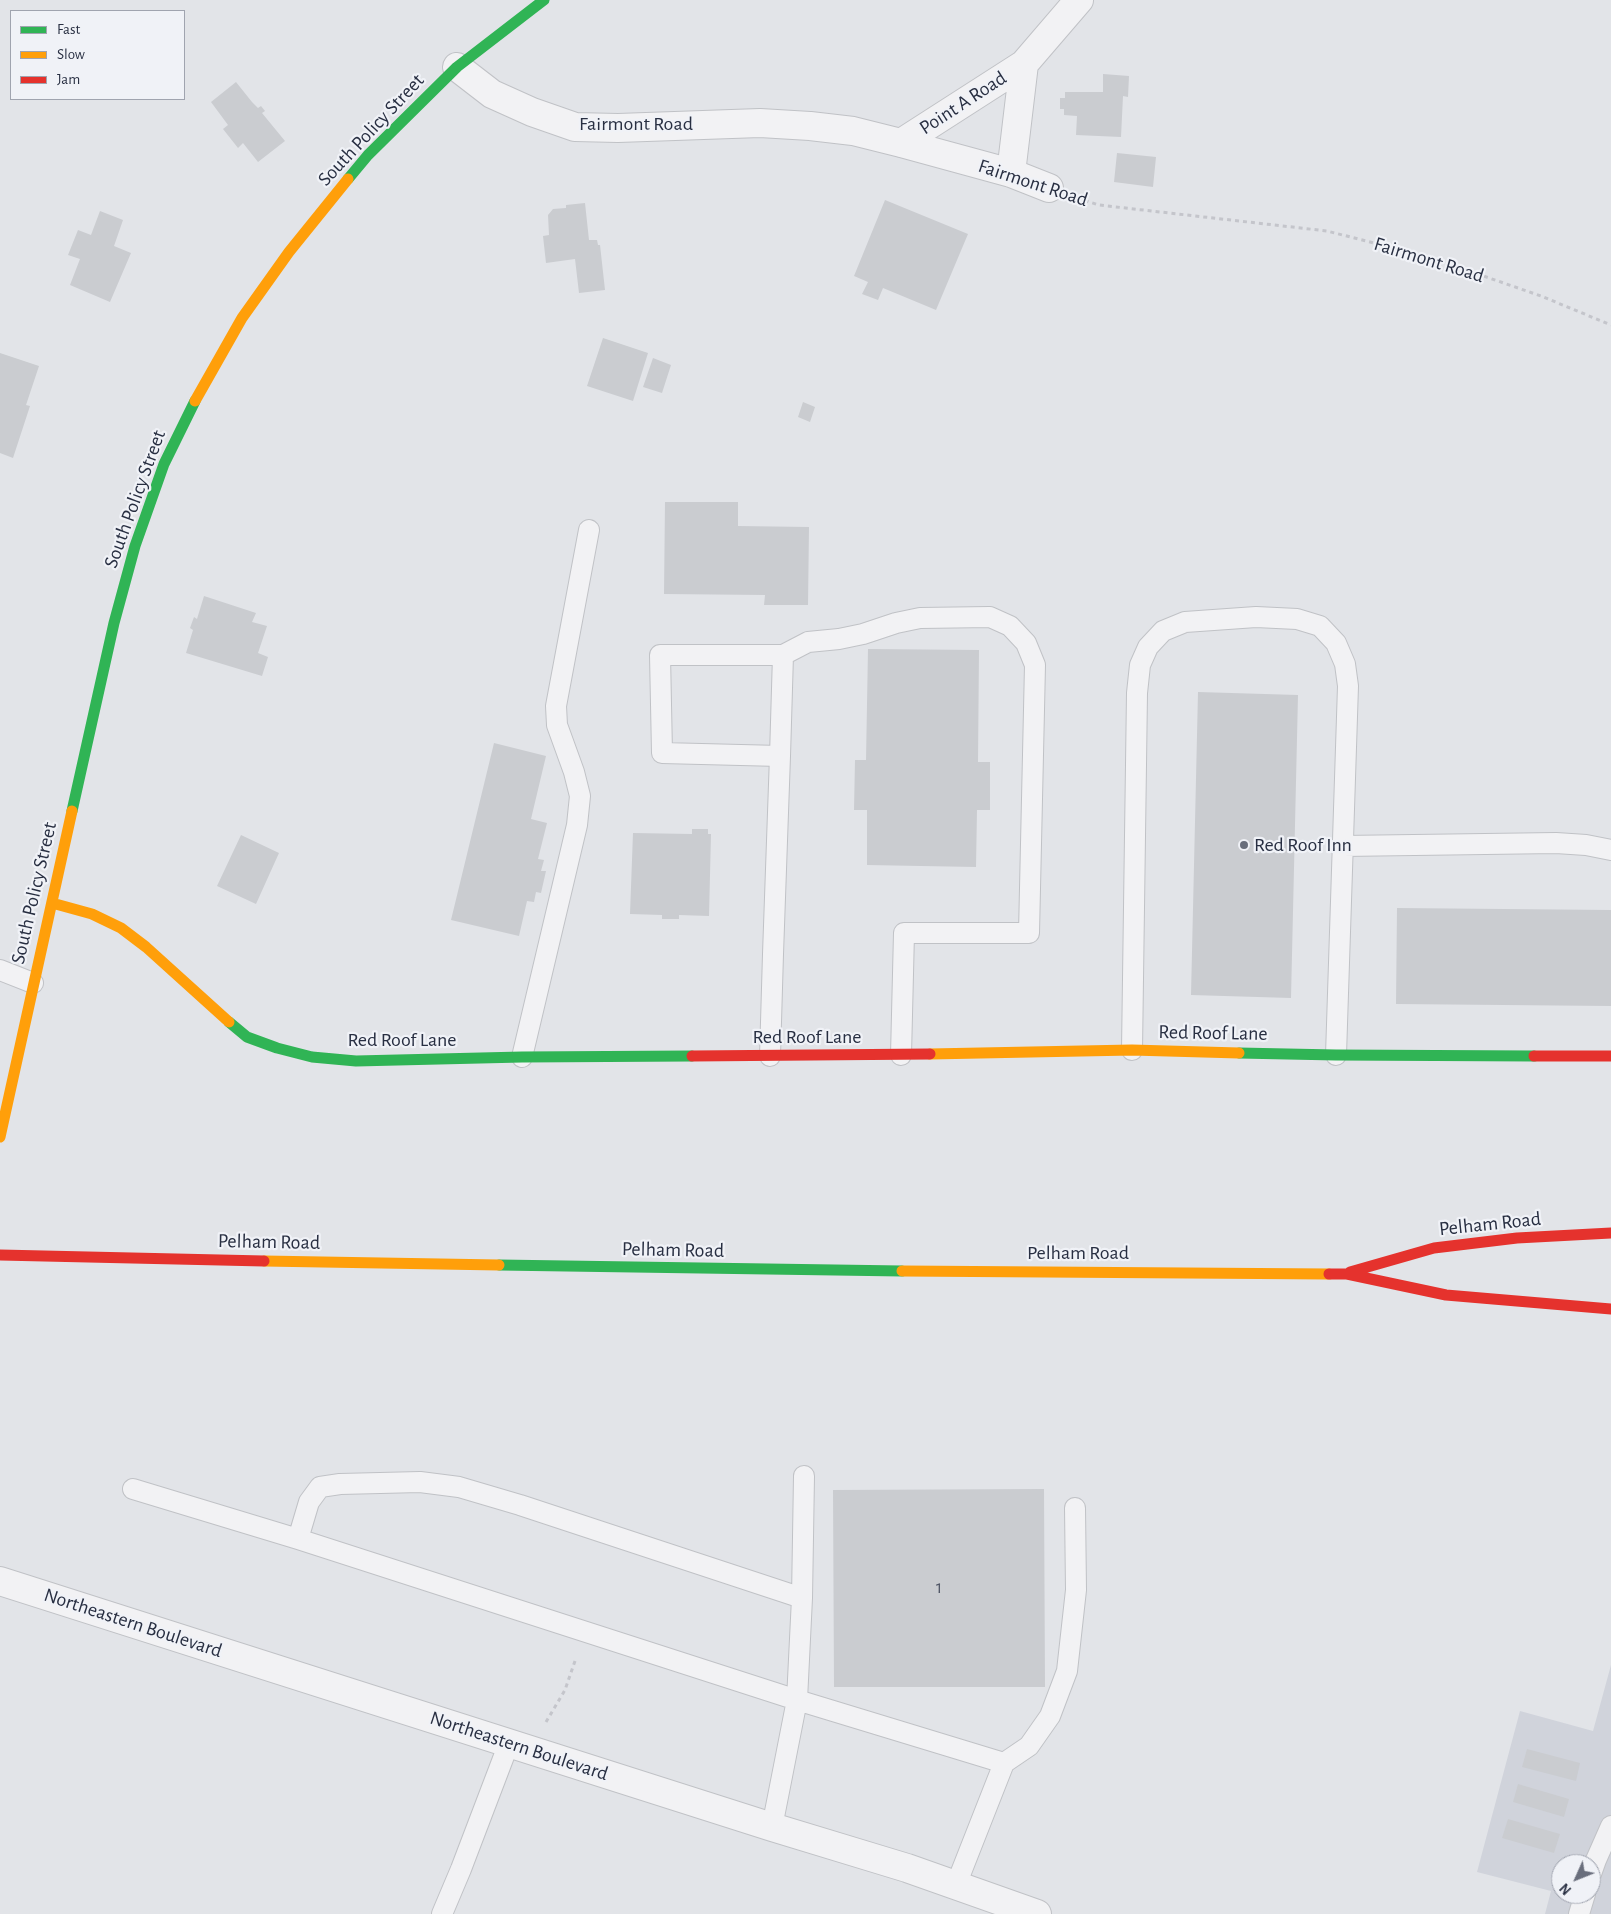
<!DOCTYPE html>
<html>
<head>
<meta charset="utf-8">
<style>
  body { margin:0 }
  #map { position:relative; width:1611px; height:1914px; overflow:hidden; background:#e2e4e8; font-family:"Alegreya Sans",sans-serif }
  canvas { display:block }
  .legend { position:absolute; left:10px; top:10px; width:175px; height:90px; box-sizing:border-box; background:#f0f2f7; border:1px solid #a0a4af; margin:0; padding:6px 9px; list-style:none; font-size:15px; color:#282f42 }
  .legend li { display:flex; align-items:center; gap:10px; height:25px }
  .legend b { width:25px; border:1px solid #a0a4af }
  .north { position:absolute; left:1551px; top:1854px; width:50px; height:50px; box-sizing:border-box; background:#f0f2f7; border:1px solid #a0a4af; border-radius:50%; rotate:226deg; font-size:14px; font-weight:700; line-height:20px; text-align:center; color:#282f42 }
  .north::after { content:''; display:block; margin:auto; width:18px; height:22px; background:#696e7c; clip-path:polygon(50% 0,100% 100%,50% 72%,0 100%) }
</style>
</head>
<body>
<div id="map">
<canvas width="1611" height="1914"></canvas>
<ul class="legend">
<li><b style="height:6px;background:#30b455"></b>Fast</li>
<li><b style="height:6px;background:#ff9f0a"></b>Slow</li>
<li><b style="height:6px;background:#e5322d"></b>Jam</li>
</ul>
<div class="north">N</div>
</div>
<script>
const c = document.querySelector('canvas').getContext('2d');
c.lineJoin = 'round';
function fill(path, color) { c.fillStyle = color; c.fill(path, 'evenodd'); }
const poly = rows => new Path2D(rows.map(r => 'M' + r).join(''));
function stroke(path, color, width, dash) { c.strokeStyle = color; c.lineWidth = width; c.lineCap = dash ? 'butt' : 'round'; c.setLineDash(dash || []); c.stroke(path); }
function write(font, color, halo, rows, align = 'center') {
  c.font = font + ' "Alegreya Sans",sans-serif'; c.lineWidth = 4.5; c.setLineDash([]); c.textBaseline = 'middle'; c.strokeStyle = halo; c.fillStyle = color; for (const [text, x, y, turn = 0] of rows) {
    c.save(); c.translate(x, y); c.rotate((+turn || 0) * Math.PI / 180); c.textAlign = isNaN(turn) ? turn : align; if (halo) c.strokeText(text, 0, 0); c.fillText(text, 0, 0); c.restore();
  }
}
const built = poly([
  [1611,1665,1611,1914,1545,1914,1551,1891,1477,1872,1520,1711,1593,1731],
  [1561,1864,1591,1864,1591,1894,1561,1894]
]);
const building = poly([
  [1103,74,1129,76,1128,97,1123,96,1121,137,1076,135,1077,116,1064,115,1064,109,1060,109,1060,98,1065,98,1065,92,1103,92],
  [236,82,252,102,258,108,261,106,265,111,262,113,285,141,258,162,243,143,238,148,223,129,228,125,211,102],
  [1117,153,1156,157,1153,187,1114,182],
  [885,200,968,234,936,310,883,288,878,300,862,294,868,282,854,276],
  [585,203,589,240,597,240,598,245,600,245,605,290,579,293,575,259,546,263,543,236,549,235,548,215,553,209,566,208,566,205],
  [100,211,123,220,114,246,131,253,110,302,70,285,80,259,68,255,78,230,91,235],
  [603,338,648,353,633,401,587,386],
  [0,353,39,366,26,405,30,406,13,458,0,453],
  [653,358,671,365,662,393,643,387],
  [803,402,815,407,810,422,798,417],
  [665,502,738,502,738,526,809,527,808,605,764,605,765,595,664,594],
  [204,596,256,613,252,622,267,626,258,653,268,657,262,676,186,653,193,630,190,628,194,617,197,619],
  [868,649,979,650,978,762,990,762,990,810,977,810,976,867,867,865,867,810,854,810,855,760,866,760],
  [1198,692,1298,695,1291,998,1191,995],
  [494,743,546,756,531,819,547,823,538,859,544,860,541,871,546,871,541,893,536,892,534,902,527,901,519,936,451,920],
  [692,829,708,829,708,834,711,834,709,916,679,915,679,919,662,919,662,915,630,914,633,833,692,834],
  [241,835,279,853,256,904,217,886],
  [1397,908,1611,910,1611,1006,1396,1004],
  [1044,1489,1045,1687,834,1687,833,1490],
  [1527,1749,1580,1763,1576,1781,1522,1767],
  [1518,1784,1569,1799,1564,1817,1513,1802],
  [1508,1819,1560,1834,1554,1853,1502,1838]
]);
const path = poly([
  [1077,198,1099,205,1327,231,1409,252,1472,272,1541,296,1611,325],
  [546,1722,565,1690,576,1658]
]);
const lane = poly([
  [783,655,808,642,839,639,863,634,896,623,920,618,990,617,1010,626,1026,643,1035,665,1029,933,904,933,901,1055],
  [1343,846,1556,843,1586,845,1611,850],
  [0,970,33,983],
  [1132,1050,1137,693,1140,665,1148,647,1163,631,1185,622,1256,617,1297,619,1320,626,1336,643,1345,664,1348,686,1336,1055],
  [770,1056,773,954,780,756,783,655,660,655,662,753,780,756],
  [522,1057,577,825,580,796,574,772,557,725,556,706,589,530],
  [133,1489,298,1539,797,1700,1004,1763,956,1885],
  [298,1539,309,1502,320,1487,340,1484,420,1482,459,1487,520,1505,802,1598,797,1700,772,1827],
  [802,1598,804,1476],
  [1004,1763,1029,1746,1050,1716,1067,1671,1076,1590,1075,1508],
  [1591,1874,1596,1860,1611,1826],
  [442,1914,461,1869,509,1743],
  [1579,1914,1585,1894]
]);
const street = poly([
  [457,67,492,94,532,112,575,127,618,128,760,123,810,126,853,131,901,143,1011,173,1049,188],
  [901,143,1024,64,1079,0],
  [1011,173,1024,64],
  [0,1581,772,1827,907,1868,1037,1914]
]);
const fast = poly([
  [348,179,368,155,457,67,544,0],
  [72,811,114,623,135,546,164,464,195,401],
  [229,1022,247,1037,277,1048,312,1057,356,1061,522,1057,692,1056],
  [1239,1053,1336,1055,1534,1056],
  [499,1265,902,1271]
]);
const slow = poly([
  [195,401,242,318,289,252,348,179],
  [52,903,92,914,121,928,146,947,229,1022],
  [930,1054,1132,1050,1239,1053],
  [0,1137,72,811],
  [264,1261,499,1265],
  [902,1271,1329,1274]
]);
const jam = poly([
  [692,1056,930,1054],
  [1534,1056,1611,1056],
  [0,1255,264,1261],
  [1350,1272,1434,1248,1517,1238,1611,1233],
  [1329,1274,1347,1274,1446,1295,1611,1309]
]);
const markers = [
  [1244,845,5,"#696e7c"]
];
const numberNames = [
  ["1",939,1588]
];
const streetNames = [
  ["Point A Road",963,103,-33],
  ["Fairmont Road",636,124],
  ["South Policy Street",371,130,-47],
  ["Fairmont Road",1033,183,18],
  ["Fairmont Road",1429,260,17],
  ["South Policy Street",135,499,-70],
  ["South Policy Street",34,893,-77],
  ["Red Roof Lane",1213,1033,1],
  ["Red Roof Lane",807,1037],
  ["Red Roof Lane",402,1040],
  ["Pelham Road",1490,1224,-6],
  ["Pelham Road",269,1242,1],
  ["Pelham Road",673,1250,1],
  ["Pelham Road",1078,1253],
  ["Northeastern Boulevard",133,1623,18],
  ["Northeastern Boulevard",519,1746,18]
];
const poiNames = [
  ["Red Roof Inn",1254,845]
];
fill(built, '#d0d3db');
fill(building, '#caccd0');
stroke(lane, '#c0c2c6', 22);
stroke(street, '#c0c2c6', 30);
stroke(path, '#c4c5cb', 3, [4, 4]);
stroke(lane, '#f2f2f4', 20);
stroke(street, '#f2f2f4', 28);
stroke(fast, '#30b455', 11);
stroke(slow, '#ff9f0a', 11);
stroke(jam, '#e5322d', 11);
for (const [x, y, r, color] of markers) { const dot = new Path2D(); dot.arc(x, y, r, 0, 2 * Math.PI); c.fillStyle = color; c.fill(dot); stroke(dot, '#f0f2f7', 2); }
write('18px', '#515766', null, numberNames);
write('20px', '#282f42', '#f0f2f7', streetNames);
write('20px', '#282f42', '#f0f2f7', poiNames, 'left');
</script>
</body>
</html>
